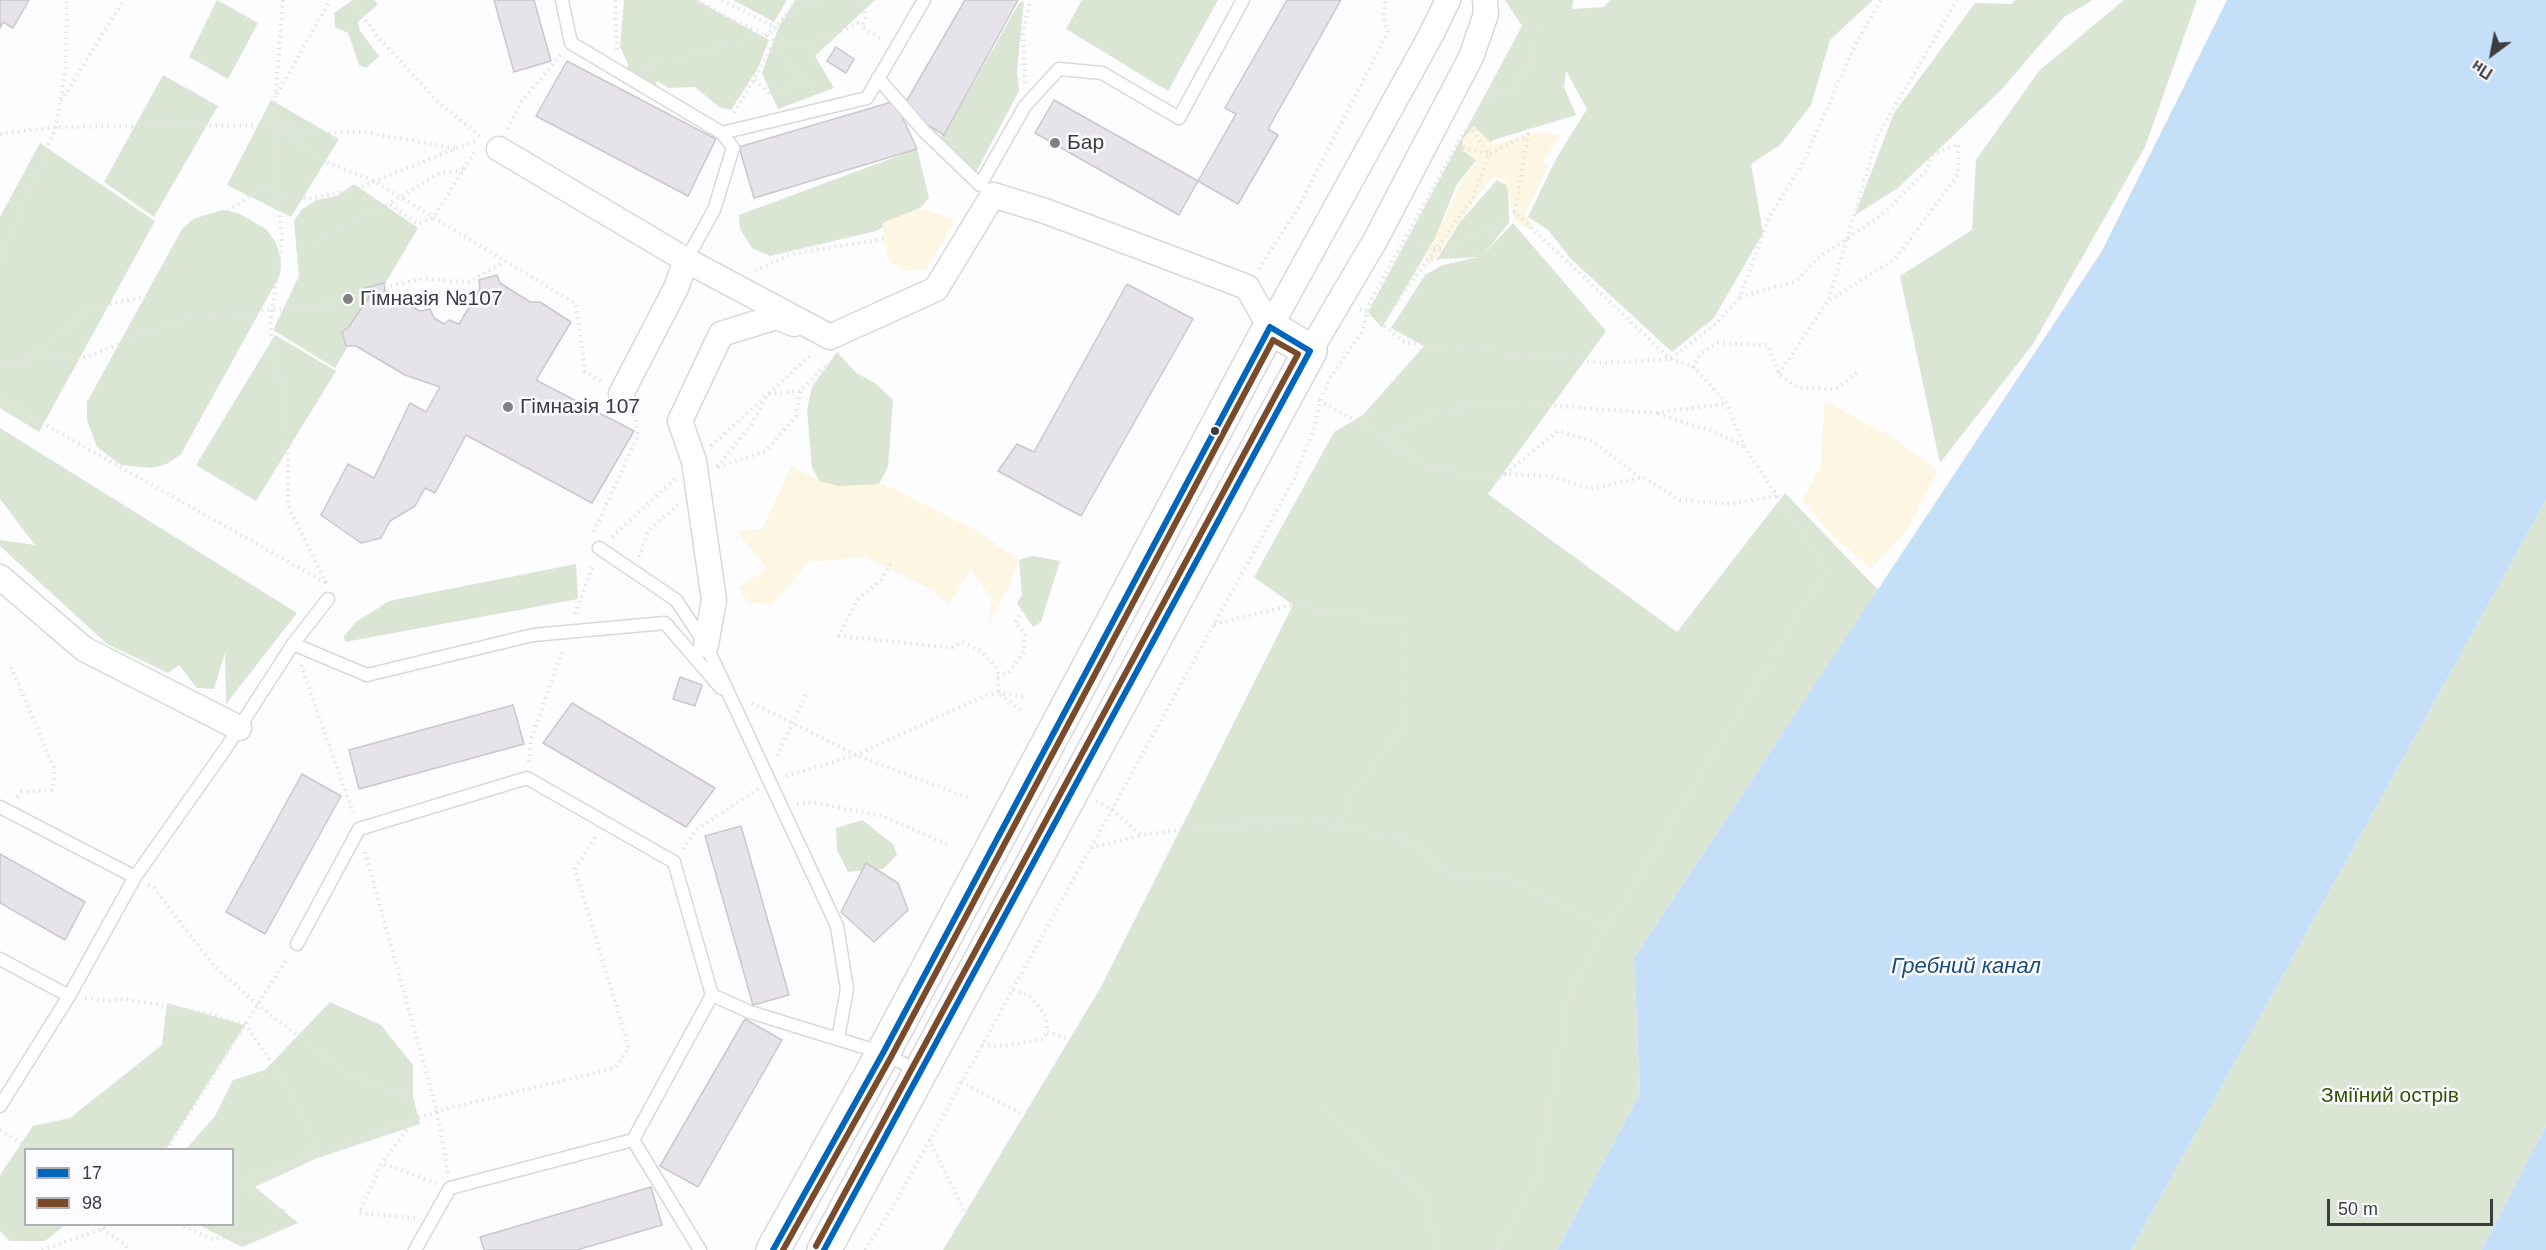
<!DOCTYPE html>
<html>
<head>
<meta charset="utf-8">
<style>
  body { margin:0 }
  #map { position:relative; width:2546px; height:1250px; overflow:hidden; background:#fdfcfe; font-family:Arial,sans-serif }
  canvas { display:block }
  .legend { position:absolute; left:24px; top:1148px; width:210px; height:78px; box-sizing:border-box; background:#fcfbff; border:2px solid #b0afb2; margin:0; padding:8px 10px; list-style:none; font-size:18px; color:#3d3c3f }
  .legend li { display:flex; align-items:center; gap:12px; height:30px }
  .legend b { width:30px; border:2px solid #b0afb2 }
  .north { position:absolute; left:2462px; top:24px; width:60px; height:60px; -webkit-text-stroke:4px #fcfbff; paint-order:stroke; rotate:212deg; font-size:16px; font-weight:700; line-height:24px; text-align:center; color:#3d3c3f }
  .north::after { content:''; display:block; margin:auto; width:21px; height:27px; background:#3d3c3f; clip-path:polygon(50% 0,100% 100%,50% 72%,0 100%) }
  .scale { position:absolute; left:2327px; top:1199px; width:166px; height:27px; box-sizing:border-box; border:3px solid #3d3c3f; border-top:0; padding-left:8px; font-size:18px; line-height:21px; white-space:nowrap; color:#3d3c3f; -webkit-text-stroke:4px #fcfbff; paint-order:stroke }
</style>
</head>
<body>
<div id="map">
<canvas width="2546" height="1250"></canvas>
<ul class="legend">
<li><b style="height:8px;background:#0065bd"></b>17</li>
<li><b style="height:8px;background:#7a4b2a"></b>98</li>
</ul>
<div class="north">Пн</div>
<div class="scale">50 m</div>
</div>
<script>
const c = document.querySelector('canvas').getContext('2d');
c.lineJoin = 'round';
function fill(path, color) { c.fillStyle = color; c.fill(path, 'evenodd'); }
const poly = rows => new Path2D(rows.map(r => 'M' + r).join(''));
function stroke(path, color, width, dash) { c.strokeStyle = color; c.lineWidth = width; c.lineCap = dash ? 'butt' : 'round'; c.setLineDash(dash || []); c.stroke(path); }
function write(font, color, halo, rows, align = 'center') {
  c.font = font + ' Arial,sans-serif'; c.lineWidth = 5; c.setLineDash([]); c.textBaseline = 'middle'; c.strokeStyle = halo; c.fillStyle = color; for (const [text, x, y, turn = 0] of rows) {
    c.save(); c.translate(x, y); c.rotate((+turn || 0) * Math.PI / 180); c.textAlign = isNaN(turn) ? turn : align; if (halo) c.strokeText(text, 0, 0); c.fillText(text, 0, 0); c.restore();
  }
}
const green = poly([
  [217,0,258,23,228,79,189,57],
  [353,0,374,0,378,4,358,22,360,31,379,56,366,68,359,65,348,33,335,27,334,13],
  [624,0,696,0,769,40,758,68,731,110,719,107,695,87,669,88,657,81,654,89,626,72,628,64,620,47],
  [733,0,787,0,774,22],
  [795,0,875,0,815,56,834,88,778,109,762,73,778,29],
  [1082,0,1218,0,1168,91,1066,29],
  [1505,0,1573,0,1572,9,1604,7,1610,0,1873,0,1830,40,1811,105,1780,145,1751,164,1763,233,1714,318,1672,352,1571,259,1548,230,1528,217,1556,159,1587,109,1566,71,1564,87,1576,115,1493,140,1457,184,1435,238,1382,328,1368,312,1522,26],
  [2015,0,2093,0,2064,17,2000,91,1898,188,1855,215,1894,113,1975,3,2012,4],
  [2124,0,2197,0,2145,147,2033,344,1940,463,1900,276,1972,230,1976,160,2039,71],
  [1024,1,1017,71,1019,91,975,174,959,175,924,138,944,135,1019,3],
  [163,75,218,106,154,217,104,182],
  [271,100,339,139,291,217,227,185],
  [40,143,155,221,39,432,0,408,0,217],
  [917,149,929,198,920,208,876,231,770,256,752,248,740,229,739,215],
  [1497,180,1508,186,1509,223,1482,256,1513,223,1606,331,1488,494,1677,632,1785,493,1878,590,1634,958,1640,1093,1557,1250,943,1250,1101,987,1293,605,1254,577,1334,432,1363,415,1424,346,1391,328,1425,275,1443,265,1479,257,1437,259,1460,222],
  [354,184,418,228,335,368,273,330,299,276,294,221,301,210,317,200,337,196],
  [222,210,238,213,266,229,276,243,281,261,280,275,181,454,167,464,152,468,121,465,97,447,87,420,87,402,182,229,193,219],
  [275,335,336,371,256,501,196,465],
  [837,352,856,373,875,383,893,400,888,467,872,497,819,481,812,467,807,410,812,387],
  [0,428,297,613,226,704,225,653,214,689,197,688,179,665,168,673,107,644,0,546,0,540,35,545,0,499],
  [2546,500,2546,1126,2481,1250,2131,1250],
  [1033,556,1060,561,1041,622,1033,627,1017,603,1022,595,1019,560],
  [576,564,578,599,345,642,344,636,356,622,389,601],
  [862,820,893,844,897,855,883,869,848,872,837,850,836,828],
  [330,1002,381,1025,413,1065,413,1097,420,1124,315,1159,255,1187,298,1223,242,1247,199,1225,232,1224,232,1150,186,1149,215,1116,233,1080,265,1070],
  [167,1003,245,1025,166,1149,26,1150,26,1224,65,1225,45,1241,10,1241,0,1231,0,1175,33,1126,70,1118,162,1045]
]);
const sand = poly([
  [1474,126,1493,145,1541,131,1560,136,1543,161,1548,166,1525,214,1532,223,1528,230,1515,222,1505,180,1494,177,1479,194,1430,265,1425,258,1465,176,1478,162,1463,151,1462,140],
  [920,208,955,220,927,269,904,271,888,261,882,223],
  [1825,401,1895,439,1938,471,1905,533,1871,569,1832,535,1802,500,1820,469],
  [792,466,819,481,838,486,884,484,977,531,1019,560,1010,585,989,624,991,598,971,570,949,604,928,588,865,557,808,562,772,605,748,602,738,587,768,569,736,531,762,529]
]);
const water = poly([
  [2227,0,2546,0,2546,500,2131,1250,1557,1250,1640,1093,1634,958,2102,251],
  [2546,1126,2546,1250,2481,1250]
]);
const building = poly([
  [0,0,29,0,13,28,3,22,0,28,0,0],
  [494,0,534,0,551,61,514,72,494,0],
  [965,0,1018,0,944,135,902,109,965,0],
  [1287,0,1341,0,1268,129,1278,135,1238,204,1198,181,1236,114,1225,108,1287,0],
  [836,47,854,59,846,73,827,61,836,47],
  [567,61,716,139,688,196,536,116,567,61],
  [1054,100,1198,181,1179,215,1035,133,1054,100],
  [895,101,917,149,754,198,739,147,895,101],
  [497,275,500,283,530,302,540,302,571,322,536,380,634,431,592,503,466,435,435,493,425,488,415,506,390,521,381,538,361,543,321,515,348,464,374,478,410,403,426,412,440,387,405,375,356,346,346,346,342,332,348,328,369,297,365,288,384,283,385,291,420,311,430,309,434,318,444,324,449,320,459,324,480,289,479,280,497,275],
  [1127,284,1193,319,1081,516,998,471,1017,444,1034,452,1127,284],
  [680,677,702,685,695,706,673,699,680,677],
  [572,703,715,788,686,827,543,743,572,703],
  [513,705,524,744,359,789,349,750,513,705],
  [302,774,341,796,265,934,226,912,302,774],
  [741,826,789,995,753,1005,705,836,741,826],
  [0,854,85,902,65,940,0,903,0,854],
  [866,863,898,883,908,910,874,942,841,912,866,863],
  [745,1019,782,1040,698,1187,660,1166,745,1019],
  [651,1187,662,1225,577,1250,484,1250,480,1237,651,1187]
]);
const path = poly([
  [283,0,273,125,282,241,270,327,288,428,288,506,327,584],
  [352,0,376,35,440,104,480,136],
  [615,0,617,50],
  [698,0,730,19,767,35,775,42,809,42,829,37,858,23,862,27],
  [722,0,778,29,795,0],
  [861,0,866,15,862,27,883,40],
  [770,49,779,54,809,86,812,94],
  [643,67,767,35,786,16,806,4,824,0],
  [755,80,770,94,785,90,798,74],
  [1025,83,1023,33,1030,0],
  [277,94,330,0],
  [61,101,124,0],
  [734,113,775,42],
  [273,125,324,161,372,180,576,304,585,372,602,382],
  [1469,126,1489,154],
  [508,129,521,102,561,55],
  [0,134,56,127,273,125,325,133,365,132,459,149],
  [1457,146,1488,154],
  [463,170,438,174,389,204,418,224,433,218,463,170,476,150],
  [228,211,262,188,308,199,350,191,478,140],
  [1847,239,1878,135,1957,0],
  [316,241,389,204],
  [1404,244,1447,251,1515,212,1670,359,1693,366,1727,404,1744,446,1826,570,1570,990,1538,1177,1498,1250],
  [1431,259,1483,256],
  [0,261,56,127,66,65,67,0],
  [1259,269,1298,208,1388,32,1383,16,1386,0],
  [755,271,791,254,884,239],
  [1740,297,1796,281,1820,256,1847,239,1828,301],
  [1360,309,1368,312,1404,342,1602,363,1670,359,1717,323,1740,297,1769,217,1802,165,1856,43,1881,0],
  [1381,324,1473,198,1489,154,1528,134,1515,212],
  [27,360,89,308,145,297],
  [0,365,35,359,87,357,183,319,336,303,389,286,423,279,469,282,505,262],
  [1693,368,1701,353,1718,343,1768,345,1779,374,1798,388,1835,389,1858,372],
  [1779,374,1827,302,1895,259,1958,175,1958,144,1933,154,1927,170,1885,212,1847,239],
  [0,399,326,583],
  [1319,400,1384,437,1433,415,1489,401,1654,413,1726,404],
  [1658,414,1712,431,1743,446],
  [1385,437,1424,465,1497,481,1505,474,1551,476,1591,489,1643,477,1680,500,1727,504,1778,496],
  [711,446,812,354],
  [717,467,751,425,768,394,800,391],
  [718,467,766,451,796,416,800,391,826,365],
  [1505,474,1558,431,1592,441,1639,477],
  [594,532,638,435,634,412],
  [612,537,675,479],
  [639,557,648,531,678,505],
  [891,564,881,580,857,600,839,636,951,648,962,642,981,651,998,669,998,693,1021,710],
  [575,614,593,565],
  [1214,624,1293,605,1404,623,1403,729,1355,789,1340,827],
  [301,665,353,813],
  [11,667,55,770,52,790,22,792,17,797],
  [997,675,1008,673,1024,652,1025,633,1015,623,1022,611],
  [752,703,856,755,971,799],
  [777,756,807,692],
  [529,762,531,739,563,649],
  [786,776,856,755,984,696,998,693,1027,697],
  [1096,801,1112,810,1142,835,1206,826,1313,821,1409,841,1455,879,1507,879,1608,927],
  [797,804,812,802,882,816,947,844],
  [1091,848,1142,835],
  [683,849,696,830,758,789],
  [365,852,437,1111,448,1173],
  [148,885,154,888,214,966,258,1005,348,1074,405,1095,415,1119,382,1163],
  [1013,990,1029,995,1036,1003,1046,1017,1047,1032,1069,1039],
  [85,998,107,1001,126,999,210,1014,245,1025,290,1088,315,1141,307,1156],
  [982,1045,1005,1046,1043,1039,1047,1032],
  [961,1082,1024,1115],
  [1324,1109,1423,1194,1437,1250],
  [0,1130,32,1150],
  [929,1139,965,1213],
  [166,1150,288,957],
  [232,1184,437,1111,615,1068,629,1048,575,869,596,836],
  [415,1218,359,1213,382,1163,436,1183],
  [178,1224,212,1239,271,1231,283,1211,232,1184],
  [102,1229,126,1245,127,1250],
  [42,1250,116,1224],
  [865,1250,894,1205,1294,479,1314,428,1320,401,1330,378,1362,332,1371,300,1386,273,1463,134,1490,98,1513,89,1528,70,1538,25]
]);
const lane = poly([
  [562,0,571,43,722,133,867,98,924,0],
  [878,78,923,130,980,185,1025,106,1059,69,1102,73,1179,118,1243,0],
  [686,260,714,210,733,148,722,133],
  [599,548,676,600,706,645,837,926,847,989,838,1039],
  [293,644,367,675,533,635,665,623,721,688],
  [0,807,135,877],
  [297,944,359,829,527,778,674,862,712,995],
  [0,959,69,996],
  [0,1106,69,996,135,877,226,748,293,644,328,599],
  [633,1140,700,1250],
  [415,1250,450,1188,633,1140,712,995,750,1012,883,1053,920,1072]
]);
const street = poly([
  [499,149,686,260,830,337,936,289,993,195,1045,211,1247,287,1270,327],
  [1270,327,1431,35,1448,0],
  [1310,351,1376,239,1471,57,1486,14,1485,0],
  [621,394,676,288,686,260],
  [0,577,84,649,239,728],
  [706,645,714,600,694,461,680,421,721,334,776,317,794,324]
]);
const secondary = poly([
  [773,1250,883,1053,1270,327,1310,351,824,1250]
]);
const bus1 = poly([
  [773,1250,883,1053,1270,327,1310,351,824,1250]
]);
const bus2 = poly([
  [783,1250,891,1057,1273,340,1298,354,816,1246]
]);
const markers = [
  [1055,143,6,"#807f82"],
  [348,299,6,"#807f82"],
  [508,407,6,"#807f82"],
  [1215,431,5,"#3d3c3f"]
];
const poiNames = [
  ["Бар",1067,143],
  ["Гімназія №107",360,299],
  ["Гімназія 107",520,407]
];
const parkNames = [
  ["Зміїний острів",2390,1096]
];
const waterNames = [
  ["Гребний канал",1966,967]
];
fill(green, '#dae5d3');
fill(sand, '#fcf6e2');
fill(water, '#c5dff8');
fill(building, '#e7e3ea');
stroke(building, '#c9c8ca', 1.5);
stroke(lane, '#d9d8db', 15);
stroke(street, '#d9d8db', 27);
stroke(secondary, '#d9d8db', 36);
stroke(path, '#e4e4e4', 4, [1.5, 4.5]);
stroke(lane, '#fff', 12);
stroke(street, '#fff', 24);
stroke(secondary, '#fff', 33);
stroke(bus1, '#0065bd', 6);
stroke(bus2, '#7a4b2a', 6);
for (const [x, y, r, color] of markers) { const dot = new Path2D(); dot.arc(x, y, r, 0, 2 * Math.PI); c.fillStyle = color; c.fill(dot); stroke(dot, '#fcfbff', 2); }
write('21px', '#3d3c3f', '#fcfbff', poiNames, 'left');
write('21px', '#325504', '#fcfbff', parkNames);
write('italic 22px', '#1a4d76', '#fcfbff', waterNames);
</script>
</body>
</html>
